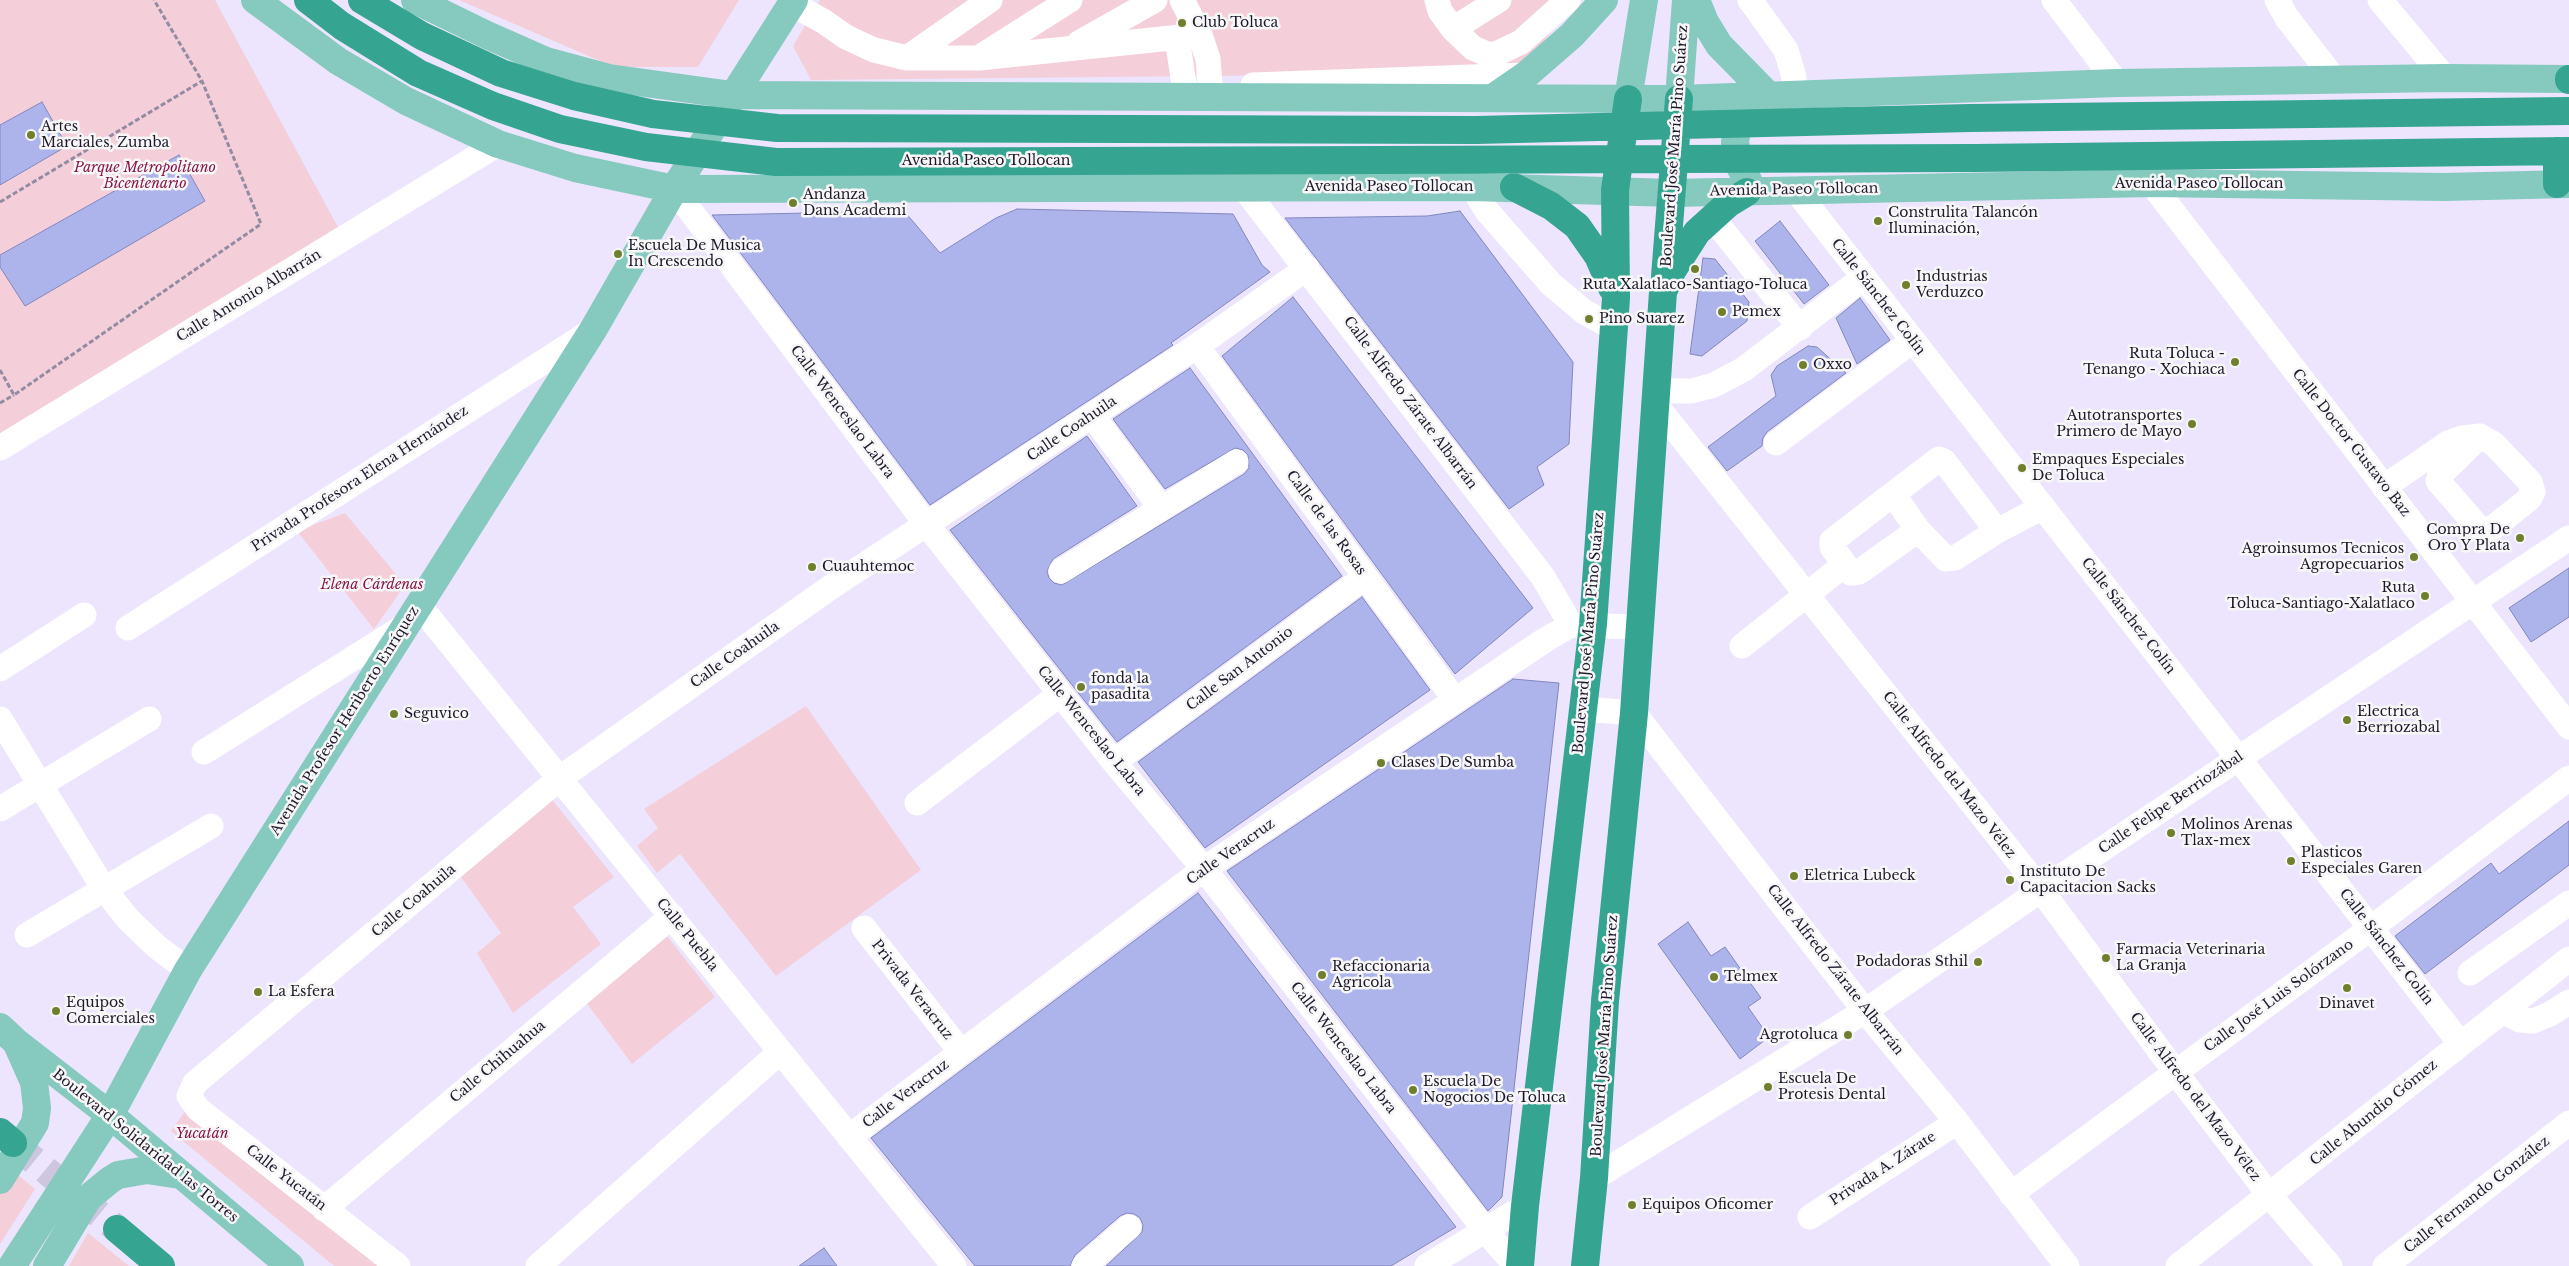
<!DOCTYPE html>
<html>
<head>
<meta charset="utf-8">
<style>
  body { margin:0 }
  canvas { display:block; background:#ece5fd }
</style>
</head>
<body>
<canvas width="2569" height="1266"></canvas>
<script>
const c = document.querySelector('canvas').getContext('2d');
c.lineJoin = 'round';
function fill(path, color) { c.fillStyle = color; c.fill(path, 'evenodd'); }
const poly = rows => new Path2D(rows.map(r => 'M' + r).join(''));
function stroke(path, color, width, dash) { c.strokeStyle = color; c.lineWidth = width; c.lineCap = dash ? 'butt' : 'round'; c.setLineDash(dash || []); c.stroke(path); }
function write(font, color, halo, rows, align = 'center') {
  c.font = font + ' "Libre Baskerville",serif'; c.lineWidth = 5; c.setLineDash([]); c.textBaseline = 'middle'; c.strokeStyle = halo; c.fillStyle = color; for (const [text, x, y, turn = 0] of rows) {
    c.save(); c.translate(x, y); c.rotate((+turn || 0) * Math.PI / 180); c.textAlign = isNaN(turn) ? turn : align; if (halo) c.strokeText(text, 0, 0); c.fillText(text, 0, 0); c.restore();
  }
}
const green = poly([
  [0,0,215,0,339,229,0,434],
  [459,0,739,0,698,67,614,67],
  [820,0,1576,0,1539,48,1506,73,811,80,793,46],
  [345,513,405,585,374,629,297,531],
  [806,706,921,870,776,976,680,854,657,873,637,846,658,828,644,809],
  [550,797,614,877,573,907,601,944,513,1013,477,953,501,933,459,874],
  [663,931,715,997,632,1064,585,1001],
  [191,1103,388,1266,334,1266,171,1131],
  [0,1160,35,1189,0,1244],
  [88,1233,129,1266,69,1266]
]);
const building = poly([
  [42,102,67,146,0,185,0,125,42,102],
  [179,155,205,201,25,306,0,267,0,255,179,155],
  [1017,209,1233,214,1262,265,1270,272,1171,343,1173,345,930,505,712,215,904,211,940,253,996,218,1017,209],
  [1460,211,1573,362,1569,444,1537,467,1544,485,1509,509,1285,218,1427,216,1460,211],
  [1780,221,1829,285,1804,304,1755,241,1780,221],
  [1703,258,1715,259,1749,302,1747,321,1702,356,1690,354,1703,258],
  [1293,297,1533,608,1455,674,1222,356,1293,297],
  [1860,298,1890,340,1857,364,1836,318,1860,298],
  [1808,346,1817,347,1846,373,1767,432,1763,438,1762,446,1727,471,1708,447,1776,396,1771,375,1777,366,1808,346],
  [1190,368,1342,576,1117,742,950,530,1087,436,1137,506,1053,559,1047,571,1049,578,1054,583,1062,585,1244,474,1249,468,1248,455,1243,450,1235,448,1165,489,1113,419,1190,368],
  [2569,568,2569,617,2531,642,2509,608,2569,568],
  [1362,597,1430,690,1205,848,1138,762,1362,597],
  [1513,679,1559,683,1502,1197,1488,1211,1227,871,1513,679],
  [2569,821,2569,865,2425,974,2395,936,2491,863,2499,874,2569,821],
  [1198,893,1456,1227,1391,1266,1106,1266,1142,1232,1143,1225,1140,1218,1134,1214,1127,1213,1120,1216,1075,1255,1070,1266,975,1266,871,1138,1198,893],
  [1688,922,1711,956,1725,947,1761,998,1748,1007,1769,1037,1740,1059,1658,944,1688,922],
  [824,1248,837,1266,799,1266,824,1248]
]);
const highwayTunnel = poly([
  [13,1143,117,1229]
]);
const path = poly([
  [0,202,202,81],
  [0,370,14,395,261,224,202,81,154,0],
  [0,403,14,395]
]);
const minor = poly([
  [1182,0,1200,35,1208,59,1211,97],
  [1437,0,1440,11,1453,29,1473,48,1487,54,1496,54,1521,42,1568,0],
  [1750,0,1786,50,1794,77,1794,94],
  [2054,0,2117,83],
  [2277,0,2287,18,2335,80],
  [2380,0,2445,78],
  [792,4,823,21,846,37,874,50,907,58,979,58,1200,35],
  [1453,29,1499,0],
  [1177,38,1186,97],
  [1079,43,1155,0],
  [983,55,1070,0],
  [907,58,990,0],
  [1253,85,1526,75],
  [2151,183,2569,727],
  [1243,187,1543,577,1571,625],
  [1472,187,1487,211,1551,284,1583,311,1613,328],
  [674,189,927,525,1114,762,1204,869,1485,1230,1516,1266],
  [1795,189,2460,1043],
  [1712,217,1800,328],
  [1197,346,1455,700],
  [1657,391,1692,391,1714,385,1744,369,1863,278],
  [1656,405,2041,890,2176,1073,2270,1196,2330,1266],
  [1092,415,1161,508],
  [1776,443,1912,341],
  [0,448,498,144],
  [2384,487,2448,443,2462,438,2480,436,2494,444,2530,482,2533,492,2529,499,2490,530,2484,531,2478,527,2438,481,2440,475,2480,436],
  [1893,494,1832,541,1832,547,1851,573,1859,572,1918,530,1946,559,1955,558,1997,531],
  [1918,530,1893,494,1939,459,1944,461,1997,531,2043,507],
  [1061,571,1236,462],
  [419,605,954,1266],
  [128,628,593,330],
  [1742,646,1844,565],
  [0,669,84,615],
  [1584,709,1634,713,1865,1011,1957,1122,2067,1266],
  [0,719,104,889,128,919,157,947,188,970],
  [204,752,406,625],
  [1114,762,1365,577],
  [917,803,1060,694],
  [0,809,149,719],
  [864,928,961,1052],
  [27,935,211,826],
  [2470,973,2569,903],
  [2502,1011,2520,1020,2533,1021,2550,1014,2569,1002],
  [849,1137,1204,869,1545,640,1571,625,1639,627],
  [1594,1178,1865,1011,2041,890,2569,538],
  [2011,1194,2371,928,2569,778],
  [324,1209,672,916],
  [1810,1217,1957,1122],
  [398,1266,198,1109,189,1096,195,1083,560,778,831,587,1197,346,1307,268],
  [538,1266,780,1052],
  [1084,1266,1129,1227],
  [1427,1266,1525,1206],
  [2178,1266,2569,959],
  [2385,1266,2569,1123]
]);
const major = poly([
  [255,0,338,61,406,101,498,144,575,168,674,189,1472,187,1672,193,2151,183,2444,187,2569,184],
  [415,0,487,35,546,61,609,78,732,95,1679,99,2117,83,2445,78,2569,79],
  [1696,0,1705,22,1719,45,1769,96],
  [1494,97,1526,75,1572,35,1604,0],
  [1628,99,1644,0],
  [1679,99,1686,0],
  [1748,180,1739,165,1735,142,1737,130,1743,121,1756,109],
  [0,1027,16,1042,110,1115,290,1266],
  [0,1180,35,1123,37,1108,34,1082,18,1046],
  [12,1266,110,1115,188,970,593,330,674,189,794,0],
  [47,1266,88,1198,110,1180,118,1175,147,1170,180,1175]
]);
const highway = poly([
  [308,0,342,26,418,73,493,106,560,129,646,147,776,162,1976,158,2569,151],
  [362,0,422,36,501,73,574,96,653,114,777,128,1476,130,1970,118,2569,111],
  [2569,79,2569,80],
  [2557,184,2557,151],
  [1514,187,1551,206,1577,226,1598,256,1612,288],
  [1665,276,1679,99],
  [0,1132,13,1143],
  [117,1229,161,1266],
  [1520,1266,1525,1206,1593,624,1616,298,1615,190,1628,99],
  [1585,1266,1594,1178,1605,1001,1634,713,1663,292,1672,271,1697,232,1729,203,1747,192]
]);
const markers = [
  [1182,23,5,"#707f2d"],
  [31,135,5,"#707f2d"],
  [793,203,5,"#707f2d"],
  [1878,221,5,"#707f2d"],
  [618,254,5,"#707f2d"],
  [1695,269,5,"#707f2d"],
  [1906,285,5,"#707f2d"],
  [1722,312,5,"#707f2d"],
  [1589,319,5,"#707f2d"],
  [2235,362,5,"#707f2d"],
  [1803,365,5,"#707f2d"],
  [2192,424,5,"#707f2d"],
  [2022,468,5,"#707f2d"],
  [2520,538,5,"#707f2d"],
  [2414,557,5,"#707f2d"],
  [812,567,5,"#707f2d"],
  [2425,596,5,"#707f2d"],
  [1081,687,5,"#707f2d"],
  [394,714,5,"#707f2d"],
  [2347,720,5,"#707f2d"],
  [1381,763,5,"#707f2d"],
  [2171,833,5,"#707f2d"],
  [2291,861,5,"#707f2d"],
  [1794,876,5,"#707f2d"],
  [2010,880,5,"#707f2d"],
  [2106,958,5,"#707f2d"],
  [1978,962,5,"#707f2d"],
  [1322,975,5,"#707f2d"],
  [1714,977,5,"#707f2d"],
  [2347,988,5,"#707f2d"],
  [258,992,5,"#707f2d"],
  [56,1011,5,"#707f2d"],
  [1848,1035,5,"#707f2d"],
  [1768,1087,5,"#707f2d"],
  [1413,1090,5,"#707f2d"],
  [1632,1205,5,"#707f2d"]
];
const poiNames = [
  ["Club Toluca",1192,23],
  ["Artes",41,127],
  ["Marciales, Zumba",41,143],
  ["Andanza",803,195],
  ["Dans Academi",803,211],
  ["Construlita Talancón",1888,213],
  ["Iluminación,",1888,229],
  ["Escuela De Musica",628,246],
  ["In Crescendo",628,262],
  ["Industrias",1916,277],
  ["Verduzco",1916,293],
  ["Ruta Xalatlaco-Santiago-Toluca",1695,285,"center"],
  ["Pemex",1732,312],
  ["Pino Suarez",1599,319],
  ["Ruta Toluca -",2225,354,"right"],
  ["Tenango - Xochiaca",2225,370,"right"],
  ["Oxxo",1813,365],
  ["Autotransportes",2182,416,"right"],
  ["Primero de Mayo",2182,432,"right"],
  ["Empaques Especiales",2032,460],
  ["De Toluca",2032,476],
  ["Compra De",2510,530,"right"],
  ["Oro Y Plata",2510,546,"right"],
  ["Agroinsumos Tecnicos",2404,549,"right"],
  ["Agropecuarios",2404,565,"right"],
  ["Cuauhtemoc",822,567],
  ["Ruta",2415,588,"right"],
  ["Toluca-Santiago-Xalatlaco",2415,604,"right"],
  ["fonda la",1091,679],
  ["pasadita",1091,695],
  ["Electrica",2357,712],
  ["Berriozabal",2357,728],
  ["Seguvico",404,714],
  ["Clases De Sumba",1391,763],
  ["Molinos Arenas",2181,825],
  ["Tlax-mex",2181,841],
  ["Plasticos",2301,853],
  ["Especiales Garen",2301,869],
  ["Instituto De",2020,872],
  ["Capacitacion Sacks",2020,888],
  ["Eletrica Lubeck",1804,876],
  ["Farmacia Veterinaria",2116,950],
  ["La Granja",2116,966],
  ["Podadoras Sthil",1968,962,"right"],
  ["Refaccionaria",1332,967],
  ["Agricola",1332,983],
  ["Telmex",1724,977],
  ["La Esfera",268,992],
  ["Equipos",66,1003],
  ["Comerciales",66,1019],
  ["Dinavet",2347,1004,"center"],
  ["Agrotoluca",1838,1035,"right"],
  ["Escuela De",1778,1079],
  ["Protesis Dental",1778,1095],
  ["Escuela De",1423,1082],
  ["Nogocios De Toluca",1423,1098],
  ["Equipos Oficomer",1642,1205]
];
const streetNames = [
  ["Boulevard José María Pino Suárez",1675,146,-86],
  ["Avenida Paseo Tollocan",986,161],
  ["Avenida Paseo Tollocan",2199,184],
  ["Avenida Paseo Tollocan",1389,187],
  ["Avenida Paseo Tollocan",1794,190,-1],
  ["Calle Antonio Albarrán",249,296,-31],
  ["Calle Sánchez Colín",1878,297,52],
  ["Calle Alfredo Zárate Albarrán",1410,403,53],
  ["Calle Wenceslao Labra",842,412,53],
  ["Calle Coahuila",1072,429,-34],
  ["Calle Doctor Gustavo Baz",2351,443,52],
  ["Privada Profesora Elena Hernández",360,479,-33],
  ["Calle de las Rosas",1326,523,54],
  ["Calle Sánchez Colín",2128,616,52],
  ["Boulevard José María Pino Suárez",1589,633,-85],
  ["Calle Coahuila",735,655,-35],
  ["Calle San Antonio",1240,669,-37],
  ["Avenida Profesor Heriberto Enríquez",345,721,-58],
  ["Calle Wenceslao Labra",1091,731,51],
  ["Calle Alfredo del Mazo Vélez",1949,775,52],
  ["Calle Felipe Berriozábal",2171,803,-34],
  ["Calle Veracruz",1231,852,-35],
  ["Calle Coahuila",414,901,-40],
  ["Calle Puebla",687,935,51],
  ["Calle Sánchez Colín",2386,947,52],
  ["Calle Alfredo Zárate Albarrán",1835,970,52],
  ["Privada Veracruz",912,990,52],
  ["Calle José Luis Solórzano",2279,996,-36],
  ["Boulevard José María Pino Suárez",1605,1036,-86],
  ["Calle Wenceslao Labra",1343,1048,52],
  ["Calle Chihuahua",498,1062,-40],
  ["Calle Veracruz",906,1094,-37],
  ["Calle Alfredo del Mazo Vélez",2195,1097,53],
  ["Calle Abundio Gómez",2374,1113,-39],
  ["Boulevard Solidaridad las Torres",145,1146,39],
  ["Privada A. Zárate",1883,1169,-33],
  ["Calle Yucatán",286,1178,38],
  ["Calle Fernando González",2477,1195,-38]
];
const parkNames = [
  ["Parque Metropolitano",145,168],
  ["Bicentenario",145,184],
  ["Elena Cárdenas",372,585],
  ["Yucatán",202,1134]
];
fill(green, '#f4cfda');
fill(building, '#adb4ec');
stroke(building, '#8187bd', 1);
stroke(highwayTunnel, '#cdc6de', 28, [28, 14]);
stroke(path, '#928ba1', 3, [5, 2.5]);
stroke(minor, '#fff', 25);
stroke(major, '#86c9be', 28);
stroke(highway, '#35a592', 28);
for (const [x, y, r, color] of markers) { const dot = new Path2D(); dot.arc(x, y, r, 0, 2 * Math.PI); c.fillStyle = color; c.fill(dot); stroke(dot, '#f7f7f7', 2); }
write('14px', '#20192e', '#f7f7f7', poiNames, 'left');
write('14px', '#20192e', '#f7f7f7', streetNames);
write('italic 14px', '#89174b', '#f7f7f7', parkNames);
</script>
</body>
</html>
